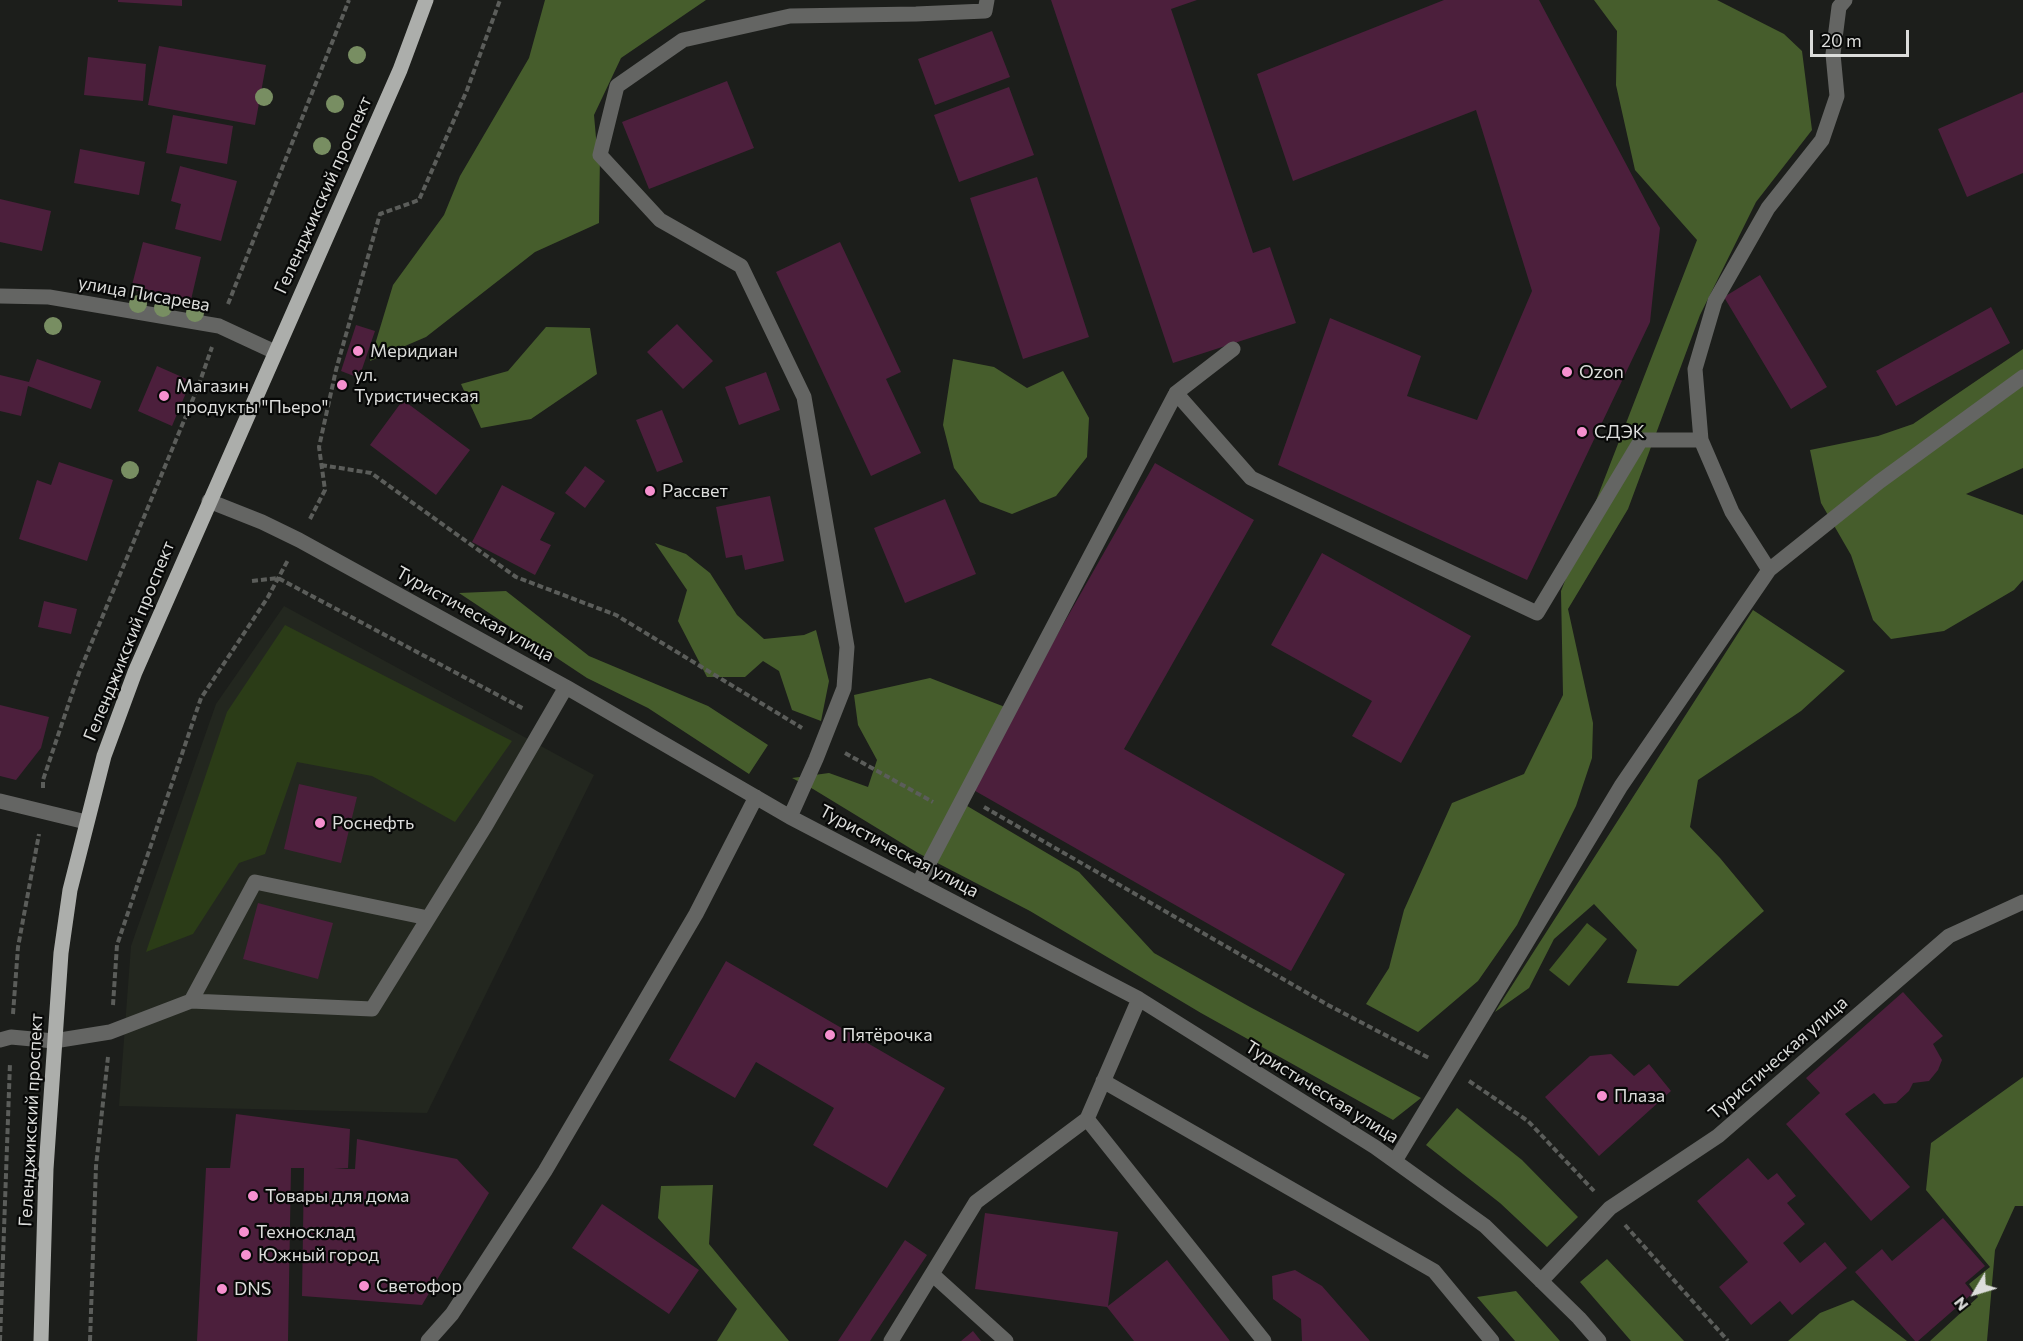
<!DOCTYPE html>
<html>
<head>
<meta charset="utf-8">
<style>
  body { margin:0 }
  #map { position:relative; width:2023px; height:1341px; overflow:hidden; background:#1c1e1b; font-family:Commissioner,sans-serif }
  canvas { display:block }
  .north { position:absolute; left:1945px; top:1263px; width:60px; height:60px; -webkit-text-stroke:4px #070807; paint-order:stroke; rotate:232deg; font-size:16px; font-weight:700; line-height:24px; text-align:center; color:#dcdddb }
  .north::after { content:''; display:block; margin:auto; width:21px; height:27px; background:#dcdddb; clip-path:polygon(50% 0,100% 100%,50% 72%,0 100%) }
  .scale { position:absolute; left:1810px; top:30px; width:99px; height:27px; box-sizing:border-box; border:3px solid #dcdddb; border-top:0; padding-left:8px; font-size:18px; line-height:21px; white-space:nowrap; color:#dcdddb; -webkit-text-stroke:4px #070807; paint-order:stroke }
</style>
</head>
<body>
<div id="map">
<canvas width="2023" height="1341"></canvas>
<div class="north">N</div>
<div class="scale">20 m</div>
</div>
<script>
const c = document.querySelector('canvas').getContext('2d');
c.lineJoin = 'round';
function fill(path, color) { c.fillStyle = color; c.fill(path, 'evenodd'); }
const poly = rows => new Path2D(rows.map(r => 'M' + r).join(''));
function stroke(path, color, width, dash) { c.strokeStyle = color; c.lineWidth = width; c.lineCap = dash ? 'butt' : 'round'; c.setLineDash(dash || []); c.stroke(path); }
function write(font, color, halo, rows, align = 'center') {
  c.font = font + ' Commissioner,sans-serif'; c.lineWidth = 4.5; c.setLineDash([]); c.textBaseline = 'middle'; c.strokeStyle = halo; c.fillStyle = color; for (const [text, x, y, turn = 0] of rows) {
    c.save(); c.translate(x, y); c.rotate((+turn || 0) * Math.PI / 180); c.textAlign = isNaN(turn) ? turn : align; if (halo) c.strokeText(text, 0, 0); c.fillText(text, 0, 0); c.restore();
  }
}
const built = poly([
  [284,606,594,775,427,1113,119,1106,131,946,216,704]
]);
const green = poly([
  [285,625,512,741,455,822,372,776,297,762,265,854,239,863,193,934,146,952,227,712]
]);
const forest = poly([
  [545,0,706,0,621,58,594,115,597,149,600,155,599,223,535,252,426,337,370,361,393,285,444,215,460,176,529,58],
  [1594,0,1717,0,1784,34,1802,51,1812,130,1756,202,1700,315,1628,509,1568,609,1593,723,1592,758,1576,806,1517,925,1478,981,1418,1032,1366,1004,1389,968,1404,910,1452,803,1524,774,1563,695,1561,591,1697,240,1635,170,1616,85,1617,31],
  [546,327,590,328,597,374,531,419,481,428,461,384,508,371],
  [2023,349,2023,468,1966,494,2023,515,2023,580,2014,590,1944,631,1891,639,1873,620,1851,555,1821,503,1810,450,1878,436,1913,424],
  [953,359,994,367,1027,388,1063,371,1089,418,1087,457,1056,496,1012,514,980,502,954,468,943,425],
  [655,543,686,554,710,573,737,615,764,639,804,635,816,630,829,681,821,721,792,710,779,671,763,661,745,677,707,677,678,621,687,590],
  [506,591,589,656,708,706,768,745,749,774,648,708,587,678,459,593],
  [1753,610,1845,671,1801,711,1698,780,1690,827,1720,858,1764,911,1678,986,1627,983,1637,950,1594,904,1554,939,1529,988,1495,1012],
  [930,678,1005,707,957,800,1079,872,1154,953,1250,1007,1421,1098,1393,1120,1201,1013,1030,911,918,853,813,789,792,778,829,773,868,787,877,760,858,725,854,695],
  [2023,1077,2023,1206,2015,1206,1995,1250,1987,1341,1930,1341,1978,1297,1969,1284,1990,1267,1926,1190,1931,1143],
  [1457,1108,1522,1160,1578,1217,1547,1247,1500,1203,1426,1145],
  [713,1185,709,1244,789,1341,717,1341,737,1309,658,1218,661,1186],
  [1607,1259,1684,1341,1631,1341,1580,1282],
  [1516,1291,1560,1341,1515,1341,1477,1297],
  [1853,1300,1907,1341,1788,1341,1820,1313]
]);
const water = poly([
  [1587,923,1607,939,1569,986,1549,970]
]);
const building = poly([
  [118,0,182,0,182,6,118,2],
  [1051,0,1197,0,1171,9,1253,253,1270,247,1296,323,1173,363],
  [1444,0,1539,0,1660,228,1650,322,1527,580,1278,465,1330,318,1421,356,1407,396,1477,420,1532,291,1476,110,1293,181,1257,74],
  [992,31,1010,77,935,105,918,59],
  [159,46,266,65,255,125,148,105],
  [88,57,146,64,143,101,84,95],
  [727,81,754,148,649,189,622,122],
  [1009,87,1034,155,959,182,934,115],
  [2023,92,2023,173,1967,197,1938,129],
  [173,115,233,126,227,164,166,153],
  [80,149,145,162,139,195,74,183],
  [180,166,237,181,221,241,175,229,181,204,171,201],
  [1037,177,1089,337,1023,359,970,198],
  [0,199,51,211,42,251,0,242],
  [143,242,201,257,190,304,131,289],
  [840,242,901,372,886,379,921,453,871,476,776,272],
  [1760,275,1827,387,1791,409,1724,297],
  [1991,307,2010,343,1896,406,1876,371],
  [677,324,713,361,683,389,647,352],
  [356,325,375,331,359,378,341,371],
  [37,359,101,381,91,409,28,386,21,416,0,411,0,375,29,382],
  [157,366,191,381,172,426,138,411],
  [766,372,780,410,739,425,725,387],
  [403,400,470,450,436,495,370,445],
  [662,410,683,462,657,472,636,420],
  [59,462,113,480,87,561,19,539,37,480,51,485],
  [1155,463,1254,520,1124,749,1345,874,1291,971,970,788],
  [585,466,605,481,585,508,565,493],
  [502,485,555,513,540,540,551,545,535,575,472,542],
  [770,496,784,561,745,570,742,555,726,558,716,507],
  [945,499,976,574,905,603,874,528],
  [1322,553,1471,636,1401,763,1352,736,1372,701,1271,645],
  [44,601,77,609,71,634,38,627],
  [0,705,49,717,41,748,16,780,0,776],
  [299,784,357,797,341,863,284,849],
  [258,903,333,923,318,979,243,959],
  [726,961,945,1088,887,1188,813,1145,834,1108,756,1062,735,1098,669,1060],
  [1903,992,1943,1036,1933,1044,1942,1060,1938,1070,1929,1081,1913,1083,1909,1091,1896,1103,1884,1104,1874,1093,1845,1114,1910,1187,1871,1221,1786,1124,1820,1093,1806,1078],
  [1611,1054,1634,1076,1649,1064,1671,1091,1599,1156,1545,1097,1590,1056],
  [236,1114,350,1129,348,1168,334,1169,355,1169,357,1139,457,1159,489,1193,422,1305,302,1296,304,1168,291,1168,288,1341,197,1341,206,1168,230,1168],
  [1748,1158,1768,1180,1777,1173,1796,1196,1787,1203,1805,1224,1783,1243,1800,1263,1825,1242,1847,1268,1792,1315,1780,1301,1751,1325,1719,1287,1748,1262,1697,1201],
  [602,1204,699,1270,669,1314,572,1248],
  [985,1213,1118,1232,1108,1306,1167,1260,1230,1341,1134,1341,1107,1307,975,1289],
  [1943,1218,1985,1266,1965,1283,1973,1293,1918,1341,1915,1341,1855,1272,1882,1249,1892,1261],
  [905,1240,927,1255,870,1341,838,1341],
  [1295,1270,1322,1286,1370,1341,1302,1341,1301,1319,1273,1299,1272,1276],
  [973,1331,981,1341,961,1341]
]);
const path = poly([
  [228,304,349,0],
  [321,465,371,473,516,577,616,615,802,728],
  [310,519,325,490,319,447,336,370,380,214,419,200,467,90,500,0],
  [252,581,278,578,524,709],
  [845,753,933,802],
  [43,788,43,780,79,673,198,387,212,347],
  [984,807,1328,1005,1429,1058],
  [113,1005,117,945,201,698,268,597,288,560],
  [13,1014,18,947,39,834],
  [1469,1081,1528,1121,1594,1191],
  [1625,1225,1728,1341],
  [0,1341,10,1063],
  [90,1341,96,1166,108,1057]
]);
const minor = poly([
  [0,296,49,297,219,326,275,352],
  [1176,393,1251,478,1537,613,1641,440,1701,440],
  [209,501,262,522,299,540,566,687,790,817,1139,999,1375,1147,1485,1226,1579,1318,1599,1341],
  [1769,570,1732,512,1701,440,1695,369,1715,301,1768,208,1822,140,1837,96,1833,54,1839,7,1845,0],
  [0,801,86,822],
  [790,817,816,759,844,688,847,647,804,397,741,266,660,220,600,155,617,86,683,40,790,16,916,14,985,11,987,0],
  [918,884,1176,393,1233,349],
  [191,1001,255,882,428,918],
  [0,1040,11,1037,54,1041,110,1032,191,1001,372,1009,486,825,566,687],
  [1103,1081,1434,1271,1492,1341],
  [1087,1119,1264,1341],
  [1395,1161,1621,786,1769,570,1879,482,2023,377],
  [932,1274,1006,1341],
  [1541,1281,1610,1208,1718,1136,1949,936,2023,902],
  [428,1341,452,1314,545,1171,696,914,756,797],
  [891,1341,976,1202,1087,1119,1139,999]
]);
const major = poly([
  [41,1341,46,1169,61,953,70,890,104,756,135,672,400,70,426,0]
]);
const trees = [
  [357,55],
  [264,97],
  [335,104],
  [322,146],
  [138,304],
  [163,308],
  [195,313],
  [53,326],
  [130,470]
];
const markers = [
  [358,351,6,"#f690cf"],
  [1567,372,6,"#f690cf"],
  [342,385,6,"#f690cf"],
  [164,396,6,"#f690cf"],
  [1582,432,6,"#f690cf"],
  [650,491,6,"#f690cf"],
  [320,823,6,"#f690cf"],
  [830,1035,6,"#f690cf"],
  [1602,1096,6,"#f690cf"],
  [253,1196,6,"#f690cf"],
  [244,1232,6,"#f690cf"],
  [246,1255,6,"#f690cf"],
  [364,1286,6,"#f690cf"],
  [222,1289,6,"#f690cf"]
];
const streetNames = [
  ["Геленджикский проспект",323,195,-66],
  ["улица Писарева",144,294,10],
  ["Туристическая улица",475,614,29],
  ["Геленджикский проспект",129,641,-68],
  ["Туристическая улица",899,851,28],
  ["Туристическая улица",1778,1058,-41],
  ["Туристическая улица",1322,1092,32],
  ["Геленджикский проспект",31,1120,-87]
];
const poiNames = [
  ["Меридиан",370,351],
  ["Ozon",1579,372],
  ["ул.",354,375],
  ["Туристическая",354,396],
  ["Магазин",176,386],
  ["продукты \"Пьеро\"",176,407],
  ["СДЭК",1594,432],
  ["Рассвет",662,491],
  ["Роснефть",332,823],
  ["Пятёрочка",842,1035],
  ["Плаза",1614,1096],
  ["Товары для дома",265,1196],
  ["Техносклад",256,1232],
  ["Южный город",258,1255],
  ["Светофор",376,1286],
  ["DNS",234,1289]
];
fill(built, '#23271f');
fill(green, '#2b3c17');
fill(forest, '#465d2c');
fill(water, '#425827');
fill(building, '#4c1f3c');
stroke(path, '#5b5d5a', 4, [6, 3]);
stroke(minor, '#646563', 15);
stroke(major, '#acaeab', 15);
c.fillStyle = '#788e62';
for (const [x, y] of trees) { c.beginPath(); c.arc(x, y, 9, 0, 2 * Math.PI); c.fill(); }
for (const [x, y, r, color] of markers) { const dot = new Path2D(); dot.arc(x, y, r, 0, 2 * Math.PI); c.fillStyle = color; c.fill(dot); stroke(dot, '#070807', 2); }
write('18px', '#dcdddb', '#070807', streetNames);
write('18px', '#dcdddb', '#070807', poiNames, 'left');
</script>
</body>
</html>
